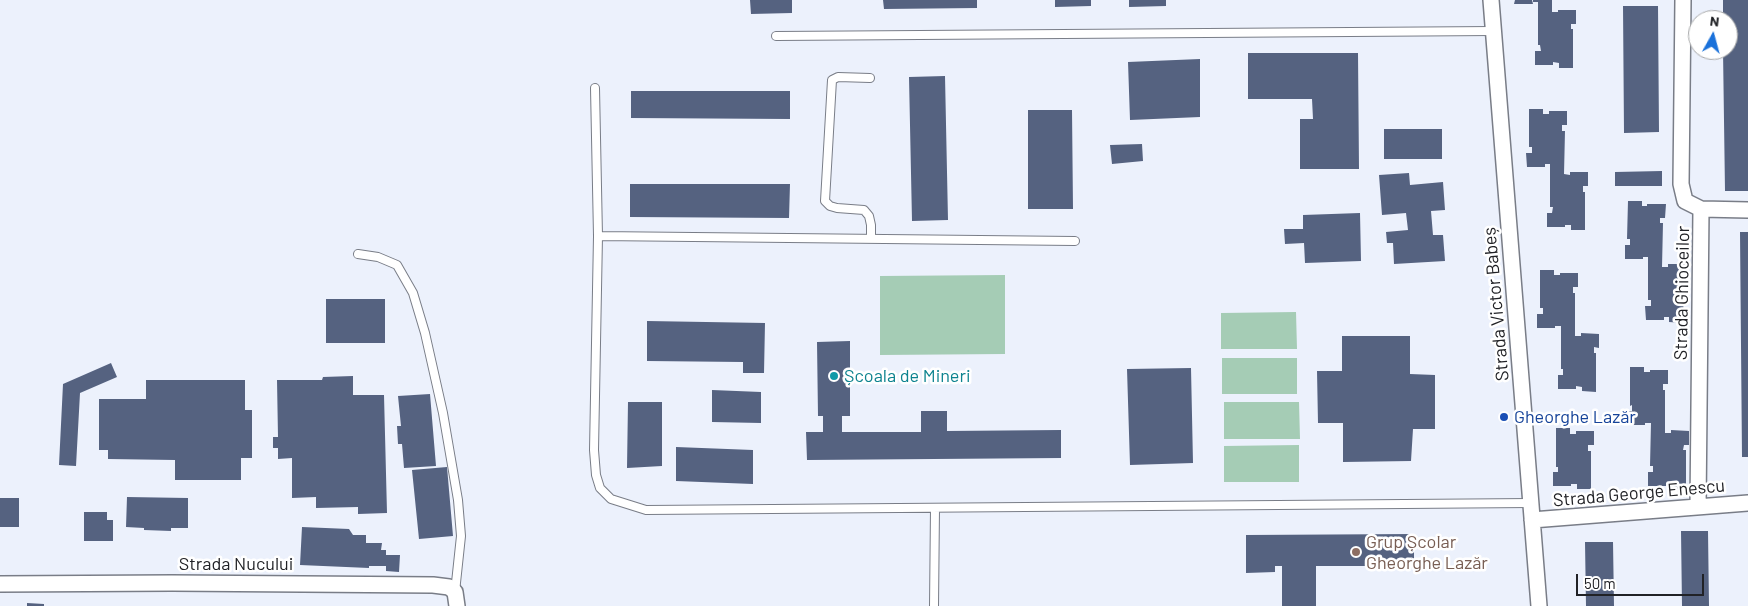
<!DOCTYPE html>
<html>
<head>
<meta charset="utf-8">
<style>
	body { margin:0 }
	#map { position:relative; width:1748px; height:606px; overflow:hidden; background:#ecf1fc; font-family:Barlow,sans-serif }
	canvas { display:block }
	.north { position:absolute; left:1688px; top:10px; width:50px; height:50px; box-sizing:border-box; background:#fff; border:1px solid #a6a7a8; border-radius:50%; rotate:7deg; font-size:14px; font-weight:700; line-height:20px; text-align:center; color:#212226 }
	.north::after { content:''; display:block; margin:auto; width:18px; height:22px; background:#1a71da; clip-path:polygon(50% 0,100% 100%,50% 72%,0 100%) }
	.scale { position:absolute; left:1576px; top:574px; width:128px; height:22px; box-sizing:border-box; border:2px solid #212226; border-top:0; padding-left:6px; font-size:15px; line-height:18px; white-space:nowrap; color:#212226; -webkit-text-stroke:4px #fff; paint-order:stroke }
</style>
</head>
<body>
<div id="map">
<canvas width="1748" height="606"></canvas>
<div class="north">N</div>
<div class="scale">50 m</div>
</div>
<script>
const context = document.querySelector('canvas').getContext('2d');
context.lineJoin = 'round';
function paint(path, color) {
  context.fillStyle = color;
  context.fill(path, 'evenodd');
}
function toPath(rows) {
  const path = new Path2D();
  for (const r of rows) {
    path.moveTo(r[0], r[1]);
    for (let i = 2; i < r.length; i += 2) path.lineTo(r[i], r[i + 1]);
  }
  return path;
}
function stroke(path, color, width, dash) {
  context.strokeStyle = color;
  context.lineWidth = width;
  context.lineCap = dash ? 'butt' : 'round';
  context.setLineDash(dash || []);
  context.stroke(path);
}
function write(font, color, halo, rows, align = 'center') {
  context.font = font + ' Barlow,sans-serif';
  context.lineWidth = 5;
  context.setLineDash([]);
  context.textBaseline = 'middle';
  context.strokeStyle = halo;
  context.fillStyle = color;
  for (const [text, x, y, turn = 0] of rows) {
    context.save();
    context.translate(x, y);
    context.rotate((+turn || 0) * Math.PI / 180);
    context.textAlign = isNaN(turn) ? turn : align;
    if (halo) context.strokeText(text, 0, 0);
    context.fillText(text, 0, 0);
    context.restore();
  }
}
paint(toPath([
	[1005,275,1005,354,880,355,880,276],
	[1296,312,1297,349,1221,349,1221,313],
	[1222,358,1297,358,1297,394,1222,394],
	[1224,402,1299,402,1300,439,1224,439],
	[1299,445,1299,482,1224,482,1224,446]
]), '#a5ccb5');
paint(toPath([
	[750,0,792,0,792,13,751,14],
	[883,0,977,0,977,8,884,9],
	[1055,0,1091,0,1091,6,1055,7],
	[1129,0,1166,0,1166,6,1129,7],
	[1515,0,1532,0,1533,4,1514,4],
	[1533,0,1552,0,1552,12,1558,12,1558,10,1576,10,1576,24,1571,24,1571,29,1573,29,1573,68,1559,68,1559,63,1553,62,1553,65,1535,65,1535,51,1541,51,1540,45,1538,45,1538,2,1533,2],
	[1723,0,1748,0,1748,191,1725,191,1723,50,1728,50,1728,20,1723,20],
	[1623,6,1658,6,1659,132,1624,133],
	[1248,53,1358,53,1359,169,1300,169,1300,119,1313,119,1312,99,1248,99],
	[1200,59,1200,117,1130,120,1128,62],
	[945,76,948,220,912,221,909,77],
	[631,91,790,91,790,119,631,118],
	[1529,109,1543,109,1543,114,1549,114,1549,111,1567,111,1567,125,1562,125,1562,131,1565,131,1564,174,1570,175,1570,172,1588,172,1588,186,1583,186,1583,192,1585,192,1585,230,1571,230,1571,225,1565,225,1565,227,1547,227,1547,213,1552,213,1553,207,1550,207,1550,164,1545,164,1545,167,1527,167,1526,153,1532,153,1532,147,1529,147],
	[1028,110,1072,110,1073,209,1028,209],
	[1384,129,1442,129,1442,159,1384,159],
	[1142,144,1143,161,1112,164,1110,145],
	[1662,171,1662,186,1615,186,1615,172],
	[1409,173,1410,185,1443,182,1445,210,1431,211,1433,235,1443,235,1445,261,1394,264,1393,243,1387,243,1386,232,1408,230,1406,213,1382,215,1379,175],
	[630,184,790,184,789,218,630,217],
	[1628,201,1642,201,1642,206,1647,206,1647,204,1666,204,1665,218,1660,218,1660,223,1663,223,1662,267,1668,267,1668,264,1686,264,1686,278,1681,278,1681,284,1684,284,1683,323,1669,322,1669,317,1664,317,1664,320,1646,320,1645,306,1651,306,1651,300,1648,300,1648,257,1643,257,1643,259,1625,259,1625,245,1630,245,1630,239,1627,239],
	[1360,213,1361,261,1305,263,1304,243,1285,244,1284,229,1303,229,1303,215],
	[1740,232,1748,232,1748,457,1742,457],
	[1540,270,1554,270,1554,275,1560,275,1560,273,1578,273,1578,287,1573,287,1573,293,1575,293,1575,336,1581,336,1581,333,1599,334,1599,348,1594,347,1594,353,1596,353,1596,392,1582,391,1582,387,1576,386,1576,389,1558,389,1558,375,1563,375,1563,369,1561,369,1561,326,1555,326,1555,328,1537,328,1537,314,1543,314,1543,308,1540,308],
	[326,299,385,299,385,343,326,343],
	[647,321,765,323,764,373,743,373,743,362,647,361],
	[1342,336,1410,336,1410,374,1435,375,1435,429,1413,429,1411,461,1343,462,1343,423,1318,423,1317,371,1342,371],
	[850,341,850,416,842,416,842,432,921,432,921,411,947,411,947,431,1061,430,1061,458,807,460,806,432,823,432,823,416,818,416,817,342],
	[111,363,117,377,80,393,76,466,59,465,63,384],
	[1630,367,1644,367,1644,372,1650,372,1650,370,1668,370,1668,384,1663,384,1663,390,1665,390,1665,433,1671,433,1671,430,1689,431,1689,445,1684,445,1683,450,1686,450,1686,489,1672,489,1672,483,1666,483,1666,486,1648,486,1648,472,1653,472,1653,466,1650,466,1651,423,1645,423,1645,425,1627,425,1627,411,1632,411,1632,405,1630,406],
	[1191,368,1193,463,1130,465,1127,369],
	[353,376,353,395,384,395,387,513,358,514,358,507,316,508,316,497,292,498,292,458,278,459,278,448,273,448,273,437,278,437,277,380,322,380,323,377],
	[146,380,245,380,245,410,252,410,252,458,241,458,241,480,175,480,175,460,108,459,108,450,99,450,99,399,146,399],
	[712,390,761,392,761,423,712,422],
	[430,394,436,466,404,468,402,444,398,444,397,426,401,426,398,396],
	[628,402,662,402,662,466,627,468],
	[1556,428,1570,428,1570,434,1576,434,1576,431,1594,431,1594,445,1588,445,1588,451,1591,451,1591,489,1577,489,1577,484,1571,484,1571,486,1553,486,1553,472,1558,472,1558,467,1556,467],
	[676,447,753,450,753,484,676,481],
	[447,467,453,536,419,539,412,470],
	[127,497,188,498,188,528,171,528,171,531,144,530,144,528,126,527],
	[0,498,19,498,19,527,0,527],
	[84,512,107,512,107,520,113,520,113,541,84,541],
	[302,527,349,529,353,535,366,535,366,543,382,543,381,550,386,550,386,555,400,555,399,572,386,571,386,566,369,566,369,568,300,565],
	[1681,531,1708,531,1709,606,1682,606],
	[1414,534,1414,566,1316,566,1316,606,1282,606,1282,566,1275,566,1275,572,1246,573,1246,535],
	[1585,542,1613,542,1614,606,1586,606],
	[27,603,44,604,44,606,27,606]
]), '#556280');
const lane = toPath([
	[776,36,1494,31],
	[870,78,838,77,832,80,825,201,830,206,837,208,864,210,869,216,871,225,871,239],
	[595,88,598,236,594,450,596,475,600,488,611,499,646,510,1531,503],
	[598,236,1075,241],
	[358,254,378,257,397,265,413,293,425,333,443,413,458,500,461,536,455,592],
	[934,606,935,508]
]);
const street = toPath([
	[1491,0,1539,606],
	[1683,0,1681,184,1685,201,1701,209,1698,507],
	[1701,209,1748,210],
	[1532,520,1748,503],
	[0,584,172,583,433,585,449,587,455,592,457,606]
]);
stroke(lane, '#797d87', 10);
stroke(street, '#797d87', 18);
stroke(lane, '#fff', 8);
stroke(street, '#fff', 15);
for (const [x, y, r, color] of [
	[834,376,5,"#0f9aa8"],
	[1504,417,5,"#1a4fb4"],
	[1356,552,5,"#8d6e63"]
]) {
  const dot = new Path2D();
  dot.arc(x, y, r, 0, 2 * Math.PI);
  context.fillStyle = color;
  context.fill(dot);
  stroke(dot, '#fff', 2);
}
write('18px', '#212226', '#fff', [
	["Strada Ghioceilor",1682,293,-89],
	["Strada Victor Babeș",1496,304,-95],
	["Strada George Enescu",1639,493,-5],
	["Strada Nucului",236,564]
]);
write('18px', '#0d838f', '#fff', [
	["Școala de Mineri",844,376]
], 'left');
write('18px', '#164399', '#fff', [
	["Gheorghe Lazăr",1514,417]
], 'left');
write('18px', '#785e54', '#fff', [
	["Grup Școlar",1366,542],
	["Gheorghe Lazăr",1366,563]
], 'left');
</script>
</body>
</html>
